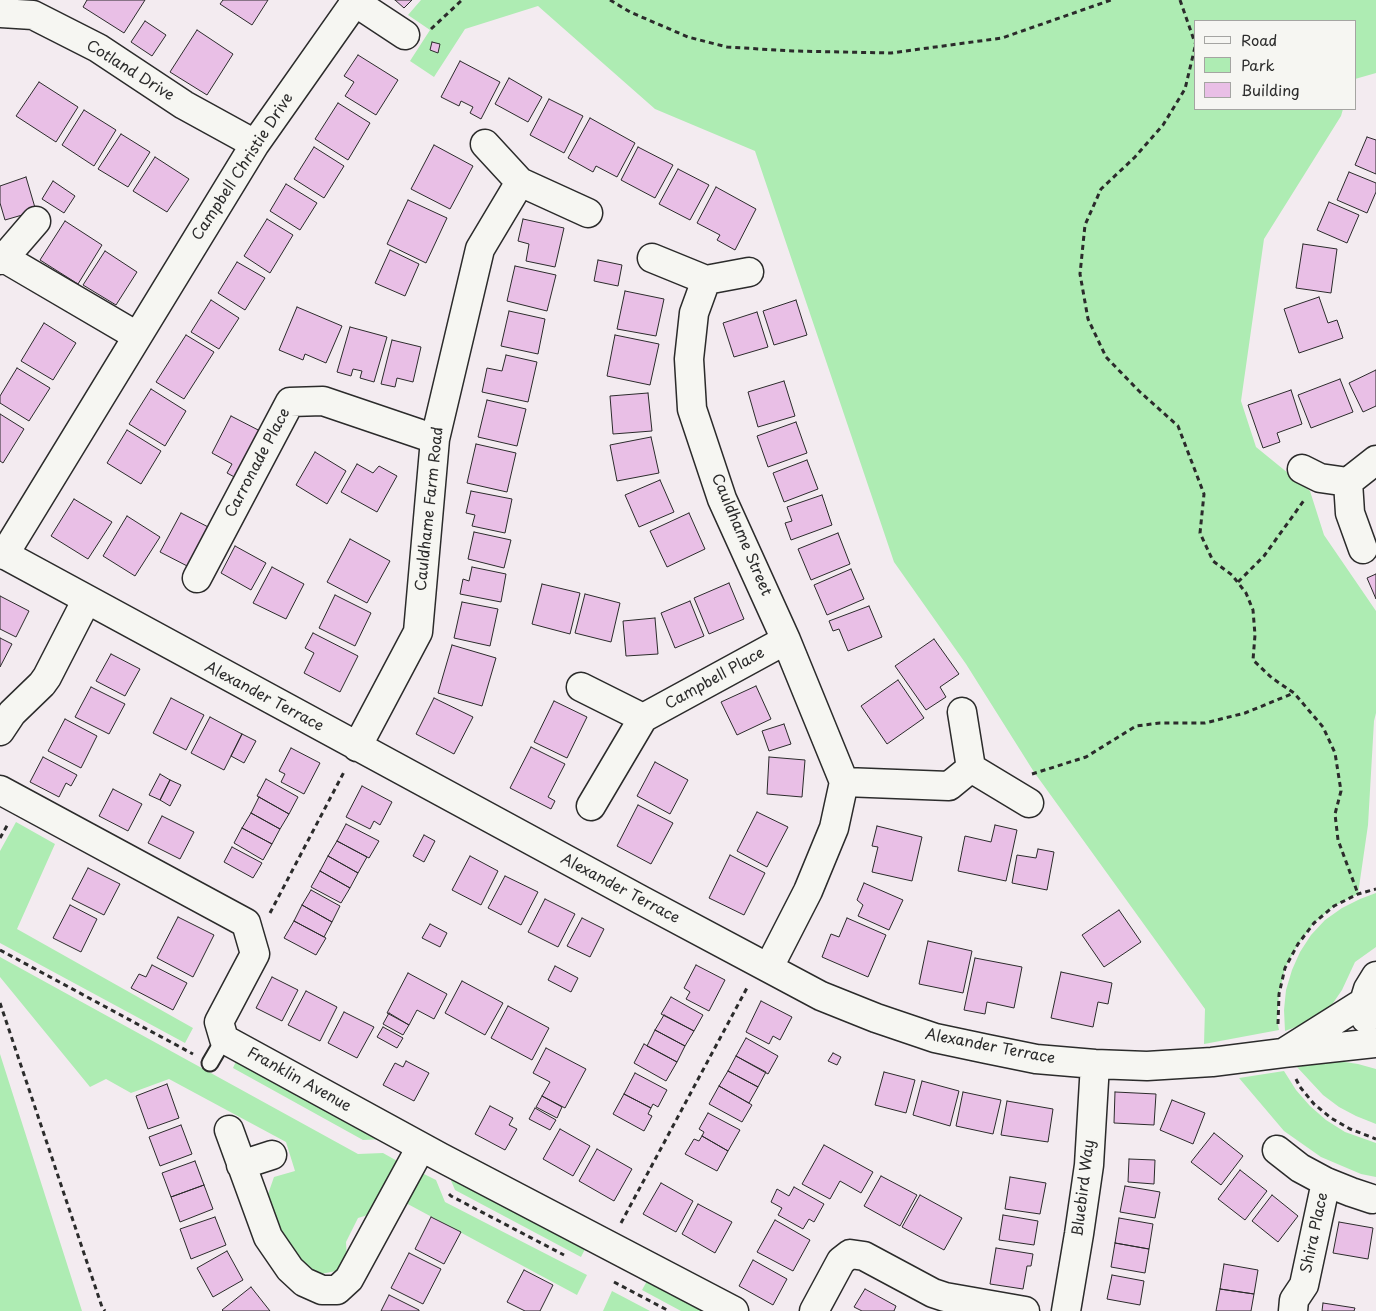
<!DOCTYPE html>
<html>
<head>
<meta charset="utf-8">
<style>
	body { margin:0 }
	#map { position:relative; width:1376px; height:1311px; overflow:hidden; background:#f3ebf0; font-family:"Playpen Sans",sans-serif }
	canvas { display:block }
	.legend { position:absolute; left:1194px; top:20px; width:162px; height:90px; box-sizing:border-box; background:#f6f6f2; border:1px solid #a5a5a2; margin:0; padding:6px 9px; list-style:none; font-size:15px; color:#2b2b2b }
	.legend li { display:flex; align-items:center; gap:10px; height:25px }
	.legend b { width:25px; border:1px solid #a5a5a2 }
</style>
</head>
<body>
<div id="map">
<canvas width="1376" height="1311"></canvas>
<ul class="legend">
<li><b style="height:6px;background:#f6f6f2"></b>Road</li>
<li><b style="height:14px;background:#aeecb3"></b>Park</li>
<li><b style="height:14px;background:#e9bfe6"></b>Building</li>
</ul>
</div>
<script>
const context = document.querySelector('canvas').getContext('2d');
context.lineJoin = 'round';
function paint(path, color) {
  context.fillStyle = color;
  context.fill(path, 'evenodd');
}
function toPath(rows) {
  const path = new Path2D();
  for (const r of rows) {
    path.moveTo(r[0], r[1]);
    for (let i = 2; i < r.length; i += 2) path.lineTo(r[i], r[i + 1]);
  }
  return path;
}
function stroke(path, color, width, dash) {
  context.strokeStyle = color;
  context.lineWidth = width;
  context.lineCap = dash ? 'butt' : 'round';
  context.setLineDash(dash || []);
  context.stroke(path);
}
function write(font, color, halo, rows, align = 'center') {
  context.font = font + ' "Playpen Sans",sans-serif';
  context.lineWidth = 4;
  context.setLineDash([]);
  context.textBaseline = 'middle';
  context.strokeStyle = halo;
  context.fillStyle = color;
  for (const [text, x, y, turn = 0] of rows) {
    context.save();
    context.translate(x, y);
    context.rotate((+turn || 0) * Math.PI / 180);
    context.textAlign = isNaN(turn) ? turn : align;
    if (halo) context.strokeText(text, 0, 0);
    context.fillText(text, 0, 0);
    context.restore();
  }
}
paint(toPath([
	[421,0,1376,0,1376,73,1355,79,1355,21,1195,21,1195,109,1343,109,1341,116,1264,239,1241,401,1256,447,1310,491,1324,535,1376,611,1376,713,1374,721,1368,825,1358,894,1334,906,1314,923,1298,944,1285,968,1279,994,1277,1020,1279,1030,1204,1044,1205,1009,1034,772,966,664,894,562,755,151,655,109,538,6,465,29,434,77,410,61,430,30,408,15],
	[16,822,55,844,17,929,193,1028,185,1043,0,943,0,851],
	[1376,893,1376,947,1355,962,1342,990,1329,1009,1309,1022,1285,1031,1284,1010,1286,990,1292,970,1300,952,1311,935,1325,920,1342,908,1360,899],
	[0,957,358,1154,383,1153,399,1162,371,1214,358,1218,346,1242,347,1261,336,1271,321,1274,307,1266,283,1238,267,1197,274,1177,295,1171,286,1142,169,1079,131,1093,106,1079,90,1087,0,977],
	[0,1054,82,1311,0,1311],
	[237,1059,384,1139,363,1140,233,1068],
	[1338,1061,1358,1064,1376,1069,1376,1124,1356,1116,1339,1107,1323,1095,1297,1067,1317,1062],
	[1284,1071,1296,1090,1310,1106,1326,1120,1345,1132,1376,1143,1376,1177,1361,1174,1321,1157,1284,1131,1239,1078],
	[447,1171,586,1247,581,1257,455,1190],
	[420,1172,436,1180,445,1202,587,1275,577,1295,404,1202],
	[647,1281,703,1311,681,1311,642,1290],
	[612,1291,650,1311,603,1311]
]), '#aeecb3');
const building = toPath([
	[87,0,145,0,124,33,83,7,87,0],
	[223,0,268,0,252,25,220,4,223,0],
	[395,0,412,0,404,8,395,0],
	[145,21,166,35,152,56,131,42,145,21],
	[197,30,233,54,207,95,170,72,197,30],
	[432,42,440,44,438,53,430,50,432,42],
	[358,55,398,80,376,115,345,96,354,82,344,76,358,55],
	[460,61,500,82,481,119,470,113,473,107,461,101,459,106,441,97,460,61],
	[509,78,542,97,528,122,495,104,509,78],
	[39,82,78,107,56,142,16,116,39,82],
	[549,99,583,116,564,153,530,135,549,99],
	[338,103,370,123,348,160,315,139,338,103],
	[84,110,116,130,94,166,62,145,84,110],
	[590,118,635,143,617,177,596,166,593,172,568,158,590,118],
	[121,134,150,152,128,187,98,169,121,134],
	[1367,137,1376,140,1376,174,1355,165,1367,137],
	[434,145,473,166,450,209,411,189,434,145],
	[314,147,344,166,324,198,294,179,314,147],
	[638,147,673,165,655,198,621,180,638,147],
	[155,157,189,179,167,212,133,191,155,157],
	[678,169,709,185,690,220,659,204,678,169],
	[1349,172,1376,183,1376,192,1367,213,1337,200,1349,172],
	[26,177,36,211,5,220,0,203,0,186,26,177],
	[53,181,75,196,64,213,42,199,53,181],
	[286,184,317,203,300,230,270,211,286,184],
	[716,187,756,209,735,250,717,240,720,235,697,223,716,187],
	[408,200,447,218,426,263,387,244,408,200],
	[1329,202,1359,215,1347,243,1317,230,1329,202],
	[267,219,293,235,270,273,244,256,267,219],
	[523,219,564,228,555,267,526,261,529,244,518,241,523,219],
	[65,221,102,245,78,284,40,260,65,221],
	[1303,244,1337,249,1331,293,1296,288,1303,244],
	[390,250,419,264,405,296,375,283,390,250],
	[105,251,137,272,116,305,83,285,105,251],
	[598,260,622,265,618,286,594,281,598,260],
	[237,262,265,278,245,310,218,293,237,262],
	[515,266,556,275,547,311,507,301,515,266],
	[625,291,664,299,656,336,617,329,625,291],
	[1319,297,1328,323,1337,320,1343,338,1299,353,1284,309,1319,297],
	[211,300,239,318,219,349,191,332,211,300],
	[796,300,807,335,774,345,763,311,796,300],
	[297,307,342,326,326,363,305,354,303,360,279,350,297,307],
	[509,311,545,319,538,354,501,346,509,311],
	[757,312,768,347,734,357,723,323,757,312],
	[44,323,76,343,53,380,21,361,44,323],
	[350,327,387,337,374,382,360,378,362,371,353,369,351,376,337,372,350,327],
	[186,335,214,352,184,399,156,382,186,335],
	[615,335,659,344,650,385,607,376,615,335],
	[392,340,421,347,413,382,397,378,395,387,381,384,392,340],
	[506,355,537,362,528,402,482,392,487,368,502,371,506,355],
	[17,368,50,388,29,421,0,403,0,396,17,368],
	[1376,370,1376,406,1363,412,1349,383,1376,370],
	[1340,379,1353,412,1311,428,1298,395,1340,379],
	[784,381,795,416,758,427,748,392,784,381],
	[151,389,186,411,165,446,129,424,151,389],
	[1291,390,1302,424,1277,433,1280,442,1263,448,1248,405,1291,390],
	[648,393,652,431,613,434,610,396,648,393],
	[487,400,526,409,517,446,478,437,487,400],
	[0,414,24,429,3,463,0,461,0,414],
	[231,416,264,433,240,480,227,473,232,464,212,453,231,416],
	[796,422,807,453,768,467,757,436,796,422],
	[127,430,161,451,141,484,107,463,127,430],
	[651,437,659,473,617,481,610,445,651,437],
	[476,444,516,453,507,492,467,483,476,444],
	[315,452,346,471,327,504,296,485,315,452],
	[807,460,818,489,784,502,773,473,807,460],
	[357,464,373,473,379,466,397,476,377,512,341,492,357,464],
	[660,480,674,512,639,527,625,495,660,480],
	[471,491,512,499,505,533,472,526,475,515,466,513,471,491],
	[822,495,832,525,791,540,785,523,792,521,787,507,822,495],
	[74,499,112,522,88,559,51,536,74,499],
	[181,513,214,530,193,569,160,552,181,513],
	[689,513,705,549,667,567,650,531,689,513],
	[127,516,160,537,135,576,103,556,127,516],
	[474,532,511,540,504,568,468,559,474,532],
	[838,533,850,564,811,580,798,549,838,533],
	[350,539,390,561,367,603,327,582,350,539],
	[235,546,266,563,251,590,221,573,235,546],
	[272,567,304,584,286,619,253,603,272,567],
	[472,567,506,574,501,602,460,594,463,579,469,581,472,567],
	[851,569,864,599,827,615,814,585,851,569],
	[1376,574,1376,599,1367,578,1376,574],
	[729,583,744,619,709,634,694,598,729,583],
	[542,584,580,593,570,634,532,624,542,584],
	[585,594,620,603,611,642,575,633,585,594],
	[335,595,371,613,355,646,319,628,335,595],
	[0,596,29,611,16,637,0,629,0,596],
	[690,601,704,636,675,648,661,613,690,601],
	[462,602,498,609,490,646,454,638,462,602],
	[869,606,882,637,848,651,839,629,833,631,829,621,869,606],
	[655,618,658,654,626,656,623,621,655,618],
	[313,633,358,656,340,692,304,673,314,653,305,648,313,633],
	[0,638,12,644,0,667,0,638],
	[934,639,959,674,940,687,946,697,926,710,895,666,934,639],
	[452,645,496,658,482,706,438,693,452,645],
	[111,654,140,669,125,696,96,681,111,654],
	[898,680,924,718,887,744,861,706,898,680],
	[756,686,771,719,737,735,721,702,756,686],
	[91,687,125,704,109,734,75,717,91,687],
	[171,698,204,715,186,750,153,733,171,698],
	[434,698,473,717,454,754,416,734,434,698],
	[554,701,587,717,567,758,534,742,554,701],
	[210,717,242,734,224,770,191,753,210,717],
	[65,719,97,736,81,768,48,751,65,719],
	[784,724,791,744,769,751,762,731,784,724],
	[242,734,256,741,244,763,231,756,242,734],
	[531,747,565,764,548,797,555,801,551,809,510,788,531,747],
	[291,748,320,763,304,794,281,782,285,774,279,771,291,748],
	[43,757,77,775,71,786,66,783,59,797,30,782,43,757],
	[769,757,805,760,802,797,767,794,769,757],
	[655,762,688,780,670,814,637,796,655,762],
	[160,774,170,780,160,800,149,795,160,774],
	[266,779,298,797,289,814,257,796,266,779],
	[170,780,181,785,170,806,160,800,170,780],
	[362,786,392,802,380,825,374,821,370,829,346,817,362,786],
	[113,789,142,804,128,831,99,816,113,789],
	[259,797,289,814,280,829,251,813,259,797],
	[638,805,673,823,651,864,617,846,638,805],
	[757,812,788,827,767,867,737,851,757,812],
	[251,813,280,829,272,844,242,828,251,813],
	[162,816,194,832,180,859,148,843,162,816],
	[346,824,379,841,369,858,337,841,346,824],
	[995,825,1017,830,1006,881,958,871,965,836,991,842,995,825],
	[877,826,922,837,912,881,872,872,878,847,872,846,877,826],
	[242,828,272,844,263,860,234,843,242,828],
	[424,835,435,841,424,862,413,856,424,835],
	[337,841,367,857,358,873,328,856,337,841],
	[232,847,262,863,253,878,224,862,232,847],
	[1038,849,1054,852,1047,890,1012,883,1017,855,1036,858,1038,849],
	[730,855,765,873,744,915,709,898,730,855],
	[328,856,358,873,350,888,320,871,328,856],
	[470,856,498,871,481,905,452,890,470,856],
	[88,868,120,884,104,915,72,899,88,868],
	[320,871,350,888,341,903,311,887,320,871],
	[505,876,538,892,521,925,488,908,505,876],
	[864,883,903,900,889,930,858,916,863,905,857,900,864,883],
	[311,890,340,906,332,922,302,905,311,890],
	[545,899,575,914,558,947,528,932,545,899],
	[70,905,97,919,81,952,53,938,70,905],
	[302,905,332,922,324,937,294,921,302,905],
	[1119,910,1141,942,1104,967,1082,935,1119,910],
	[178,917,214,935,193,977,157,958,178,917],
	[582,918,604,929,590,957,567,946,582,918],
	[847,918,886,935,868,977,822,957,831,934,839,937,847,918],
	[294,921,326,938,316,955,284,938,294,921],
	[430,924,447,933,440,947,422,938,430,924],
	[928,941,972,951,963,993,919,984,928,941],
	[975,958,1022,967,1014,1008,987,1002,985,1014,964,1010,975,958],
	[152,965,187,983,173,1010,131,988,139,974,146,977,152,965],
	[696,965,725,980,709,1011,686,999,690,992,684,988,696,965],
	[555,966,578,978,571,992,548,980,555,966],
	[1061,972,1112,983,1108,1004,1098,1002,1093,1027,1051,1018,1061,972],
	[408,973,447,994,434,1019,417,1010,409,1025,387,1013,408,973],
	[272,977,298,990,282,1021,256,1008,272,977],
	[462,981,503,1003,485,1035,445,1013,462,981],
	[306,991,337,1007,320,1041,288,1025,306,991],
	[671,997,703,1015,694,1031,661,1014,671,997],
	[761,1001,792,1017,780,1040,773,1036,769,1044,746,1032,761,1001],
	[508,1006,549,1028,532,1060,491,1038,508,1006],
	[344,1012,374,1027,357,1058,328,1043,344,1012],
	[389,1013,409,1025,403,1035,383,1024,389,1013],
	[664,1015,694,1031,685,1046,655,1030,664,1015],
	[383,1027,403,1038,397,1048,377,1037,383,1027],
	[655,1030,685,1046,677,1062,647,1046,655,1030],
	[746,1038,778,1056,768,1074,736,1056,746,1038],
	[644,1044,677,1062,666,1081,634,1063,644,1044],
	[546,1048,586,1069,565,1108,542,1096,550,1082,533,1073,546,1048],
	[833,1053,841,1057,837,1065,828,1061,833,1053],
	[736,1056,766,1072,758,1087,728,1071,736,1056],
	[406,1061,429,1073,414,1101,383,1085,395,1063,403,1067,406,1061],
	[728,1071,758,1087,749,1103,719,1086,728,1071],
	[884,1072,915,1080,906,1113,875,1105,884,1072],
	[635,1073,667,1090,658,1107,653,1104,651,1108,624,1094,635,1073],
	[922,1081,959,1091,950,1126,913,1115,922,1081],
	[167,1084,179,1118,148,1129,136,1096,167,1084],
	[719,1086,752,1105,742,1122,709,1104,719,1086],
	[963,1092,1001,1100,993,1134,956,1126,963,1092],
	[1115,1092,1156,1094,1154,1125,1114,1123,1115,1092],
	[624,1094,651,1108,648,1114,652,1116,644,1131,613,1114,624,1094],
	[542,1096,562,1107,557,1118,536,1107,542,1096],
	[1172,1100,1205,1113,1193,1144,1160,1130,1172,1100],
	[1007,1101,1053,1109,1048,1142,1001,1135,1007,1101],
	[490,1106,513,1118,509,1125,517,1129,505,1150,475,1134,490,1106],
	[535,1108,556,1120,550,1130,529,1119,535,1108],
	[708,1113,740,1130,728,1151,702,1136,704,1132,699,1129,708,1113],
	[181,1125,192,1154,160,1166,149,1137,181,1125],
	[560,1129,590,1146,573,1176,543,1159,560,1129],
	[1214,1133,1243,1156,1221,1185,1191,1162,1214,1133],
	[702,1136,728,1151,717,1171,685,1154,694,1139,699,1141,702,1136],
	[824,1145,873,1172,861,1193,840,1181,830,1199,802,1184,824,1145],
	[597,1149,632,1169,614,1201,579,1181,597,1149],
	[1129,1159,1155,1160,1154,1184,1128,1182,1129,1159],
	[195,1161,204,1185,171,1197,162,1173,195,1161],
	[1240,1170,1267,1191,1245,1220,1218,1199,1240,1170],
	[881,1176,917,1195,900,1226,864,1206,881,1176],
	[1010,1177,1046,1183,1040,1214,1005,1209,1010,1177],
	[661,1183,693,1201,676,1232,643,1214,661,1183],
	[204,1185,213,1209,180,1222,171,1197,204,1185],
	[1125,1186,1160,1192,1155,1218,1120,1212,1125,1186],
	[794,1187,824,1204,814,1222,809,1219,803,1229,778,1215,782,1208,771,1202,777,1189,789,1196,794,1187],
	[920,1195,962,1218,944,1250,902,1227,920,1195],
	[1272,1195,1298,1216,1278,1242,1252,1221,1272,1195],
	[698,1204,732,1222,715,1253,682,1234,698,1204],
	[1003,1215,1038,1221,1034,1245,999,1240,1003,1215],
	[215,1217,226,1245,191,1259,180,1229,215,1217],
	[431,1217,461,1232,444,1264,415,1249,431,1217],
	[1119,1218,1153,1224,1149,1249,1115,1243,1119,1218],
	[775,1220,810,1240,793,1271,757,1252,775,1220],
	[1339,1222,1373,1228,1368,1259,1333,1253,1339,1222],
	[1115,1243,1149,1249,1145,1273,1111,1267,1115,1243],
	[996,1248,1033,1254,1031,1266,1027,1266,1023,1289,990,1284,996,1248],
	[227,1251,243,1280,213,1297,197,1268,227,1251],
	[409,1253,441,1269,423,1304,391,1288,409,1253],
	[753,1260,787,1279,773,1305,739,1286,753,1260],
	[1224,1264,1258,1270,1254,1294,1220,1289,1224,1264],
	[524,1270,553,1285,540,1311,525,1311,507,1302,524,1270],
	[1112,1275,1144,1281,1140,1305,1107,1299,1112,1275],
	[251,1287,270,1311,223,1311,222,1310,251,1287],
	[865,1289,896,1306,894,1311,862,1311,854,1307,865,1289],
	[1220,1289,1254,1294,1251,1311,1216,1311,1220,1289],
	[389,1295,419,1310,419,1311,381,1311,389,1295],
	[1323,1303,1355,1308,1354,1311,1322,1311,1323,1303]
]);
paint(building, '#e9bfe6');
stroke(building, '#2b2b2b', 1);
const lane = toPath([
	[210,1063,224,1039]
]);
const street = toPath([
	[355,2,405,35],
	[0,13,33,15,98,48,184,105,255,144],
	[520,182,588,213],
	[4,258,137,336],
	[652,258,706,280,694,313,689,359,692,409,722,499,786,640,844,782,834,828,808,891,769,967],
	[0,260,4,258,36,221],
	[706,280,749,272],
	[1302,469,1320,478,1348,482],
	[1363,549,1350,513,1348,482,1376,460],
	[0,552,641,900,821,996,876,1018,935,1038,987,1049,1036,1059,1095,1064,1147,1066,1212,1062,1283,1053],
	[4,555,255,144,355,2,353,0],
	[197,578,290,402,323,401,435,439],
	[581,687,643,718],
	[0,731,12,713,42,684,47,677,86,601],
	[357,747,418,632,435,439,480,249,520,182,485,144],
	[971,768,1029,803],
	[844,782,949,786,971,768,962,712],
	[0,790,246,923,255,954,219,1022,224,1039,440,1157,734,1311],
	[591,806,643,718,786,640],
	[1364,1002,1283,1053,1376,1043],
	[1366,1019,1364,1002,1368,989,1376,976],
	[229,1130,268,1237,290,1269,304,1282,322,1290,337,1290,349,1279,421,1147],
	[1277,1150,1300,1168,1326,1182,1351,1192,1372,1199],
	[241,1165,272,1155],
	[814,1311,841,1261,850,1254,864,1256,933,1293,945,1297,1025,1311],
	[1066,1311,1079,1234,1089,1165,1095,1064],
	[1293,1311,1294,1300,1304,1285,1326,1182]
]);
stroke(lane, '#2b2b2b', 19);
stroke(street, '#2b2b2b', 31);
stroke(toPath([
	[610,0,630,12,688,37,727,47,793,51,891,53,1002,38,1111,0],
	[1180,0,1195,43],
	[431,29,462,0],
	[1195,47,1185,89,1163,125,1135,157,1101,189,1085,225,1080,274,1088,319,1106,357,1139,391,1178,426,1204,494,1200,533,1213,561,1232,575,1246,593,1253,610,1255,635,1253,660,1272,678,1294,693,1323,727,1335,753,1341,791,1335,814,1338,840,1358,894],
	[1238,582,1264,556,1305,499],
	[1032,774,1086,757,1136,726,1160,723,1205,723,1245,713,1294,693],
	[0,838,8,824],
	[270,913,345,770],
	[0,950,193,1054],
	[0,1003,102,1307,105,1311],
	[1278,1024,1279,994,1285,968,1298,944,1314,923,1334,906,1358,894,1376,889],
	[1296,1079,1300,1087,1314,1104,1331,1118,1350,1129,1376,1139],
	[449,1194,451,1196,564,1255],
	[621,1223,748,986],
	[614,1282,669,1311]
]), '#2b2b2b', 3, [5, 4]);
stroke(lane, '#f6f6f2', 15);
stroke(street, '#f6f6f2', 28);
write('15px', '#2b2b2b', '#f6f6f2', [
	["Cotland Drive",130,71,32],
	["Campbell Christie Drive",243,167,-57],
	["Carronade Place",258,463,-62],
	["Cauldhame Farm Road",430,509,-84],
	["Cauldhame Street",741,535,67],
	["Campbell Place",715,679,-29],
	["Alexander Terrace",264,697,28],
	["Alexander Terrace",620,889,28],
	["Alexander Terrace",990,1047,11],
	["Franklin Avenue",299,1080,29],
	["Bluebird Way",1084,1188,-83],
	["Shira Place",1315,1233,-78]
]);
</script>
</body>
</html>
